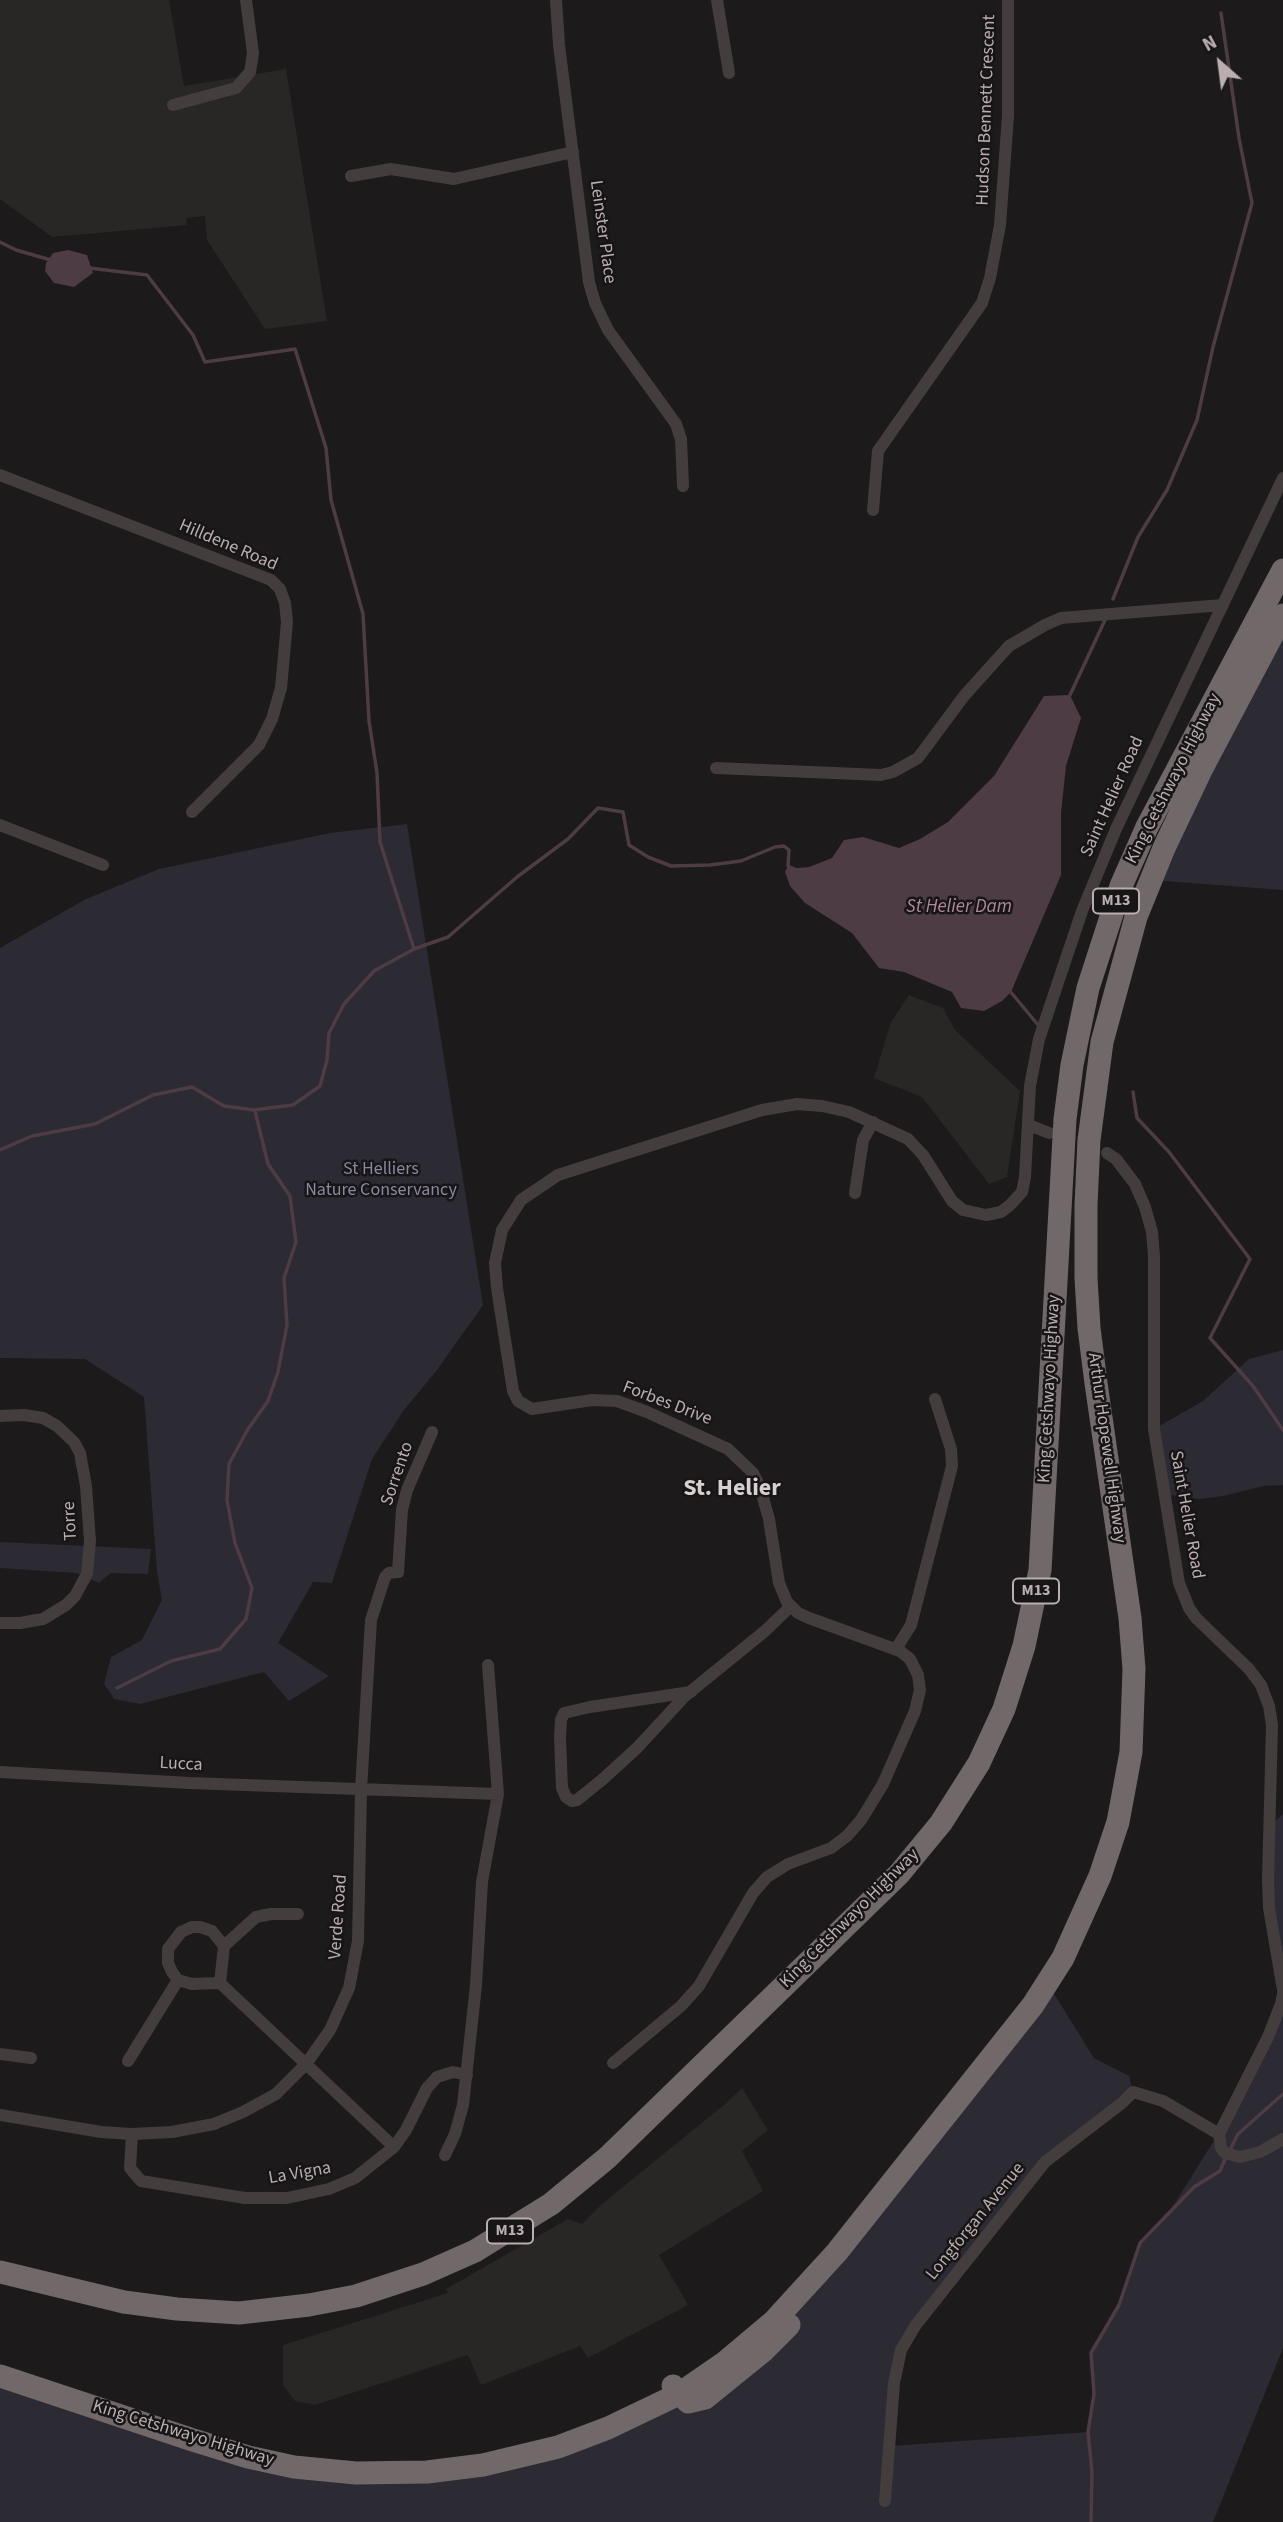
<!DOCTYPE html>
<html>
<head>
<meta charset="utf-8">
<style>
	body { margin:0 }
	#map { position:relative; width:1283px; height:2522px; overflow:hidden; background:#1c1a1a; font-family:"Source Sans 3",sans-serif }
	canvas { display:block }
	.north { position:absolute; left:1185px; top:28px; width:70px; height:70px; -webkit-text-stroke:5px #171515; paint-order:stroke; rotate:332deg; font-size:19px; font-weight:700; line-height:28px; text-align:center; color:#baaeb1 }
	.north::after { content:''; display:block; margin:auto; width:24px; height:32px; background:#baaeb1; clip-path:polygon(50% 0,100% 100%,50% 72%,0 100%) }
</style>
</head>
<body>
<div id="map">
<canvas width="1283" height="2522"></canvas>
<div class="north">N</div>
</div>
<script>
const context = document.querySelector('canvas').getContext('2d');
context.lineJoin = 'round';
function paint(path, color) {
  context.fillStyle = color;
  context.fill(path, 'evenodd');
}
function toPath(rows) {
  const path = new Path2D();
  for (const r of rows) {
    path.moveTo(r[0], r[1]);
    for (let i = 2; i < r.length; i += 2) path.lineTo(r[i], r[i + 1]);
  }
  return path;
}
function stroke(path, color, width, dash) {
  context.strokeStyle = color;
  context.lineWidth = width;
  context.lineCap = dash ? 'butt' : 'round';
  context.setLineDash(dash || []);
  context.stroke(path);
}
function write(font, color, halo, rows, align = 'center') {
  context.font = font + ' "Source Sans 3",sans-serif';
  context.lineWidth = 5;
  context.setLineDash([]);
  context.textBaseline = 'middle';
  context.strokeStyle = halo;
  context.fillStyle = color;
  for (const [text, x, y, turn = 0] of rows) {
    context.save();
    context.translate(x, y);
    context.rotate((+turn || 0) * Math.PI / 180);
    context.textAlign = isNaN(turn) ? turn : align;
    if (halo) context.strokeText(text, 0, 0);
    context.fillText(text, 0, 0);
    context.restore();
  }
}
paint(toPath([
	[0,0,169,0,184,86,286,69,327,321,265,329,207,240,205,216,186,218,187,225,52,237,0,199],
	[909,995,943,1008,955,1030,1020,1091,1007,1177,989,1184,922,1097,874,1078,891,1022],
	[742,2088,768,2130,742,2151,763,2191,659,2255,688,2305,588,2358,580,2346,481,2385,468,2355,315,2405,295,2401,283,2385,283,2345,448,2293,446,2289,568,2219,582,2224,602,2204,725,2104]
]), '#292626');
paint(toPath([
	[1283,615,1283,890,1151,880],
	[407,824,483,1305,437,1370,404,1410,372,1459,332,1583,313,1582,278,1643,329,1676,289,1701,264,1672,140,1704,114,1699,104,1684,111,1657,142,1640,162,1600,157,1572,144,1397,85,1359,0,1358,0,948,86,899,159,869,330,833],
	[1283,1350,1283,1485,1264,1486,1223,1496,1199,1499,1163,1494,1154,1429,1203,1401,1249,1359],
	[0,1542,151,1549,148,1574,111,1573,99,1583,76,1573,0,1568],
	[1283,1814,1283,1990,1274,1933,1268,1827],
	[1048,1984,1094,2058,1129,2076,1133,2092,1061,2148,901,2350,891,2446,1088,2432,1094,2394,1091,2353,1119,2305,1140,2243,1170,2211,1218,2134,1283,1994,1283,2348,1213,2522,0,2522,0,2376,248,2457,427,2472,608,2428,774,2321]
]), '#2c2a33');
paint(toPath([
	[68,250,87,255,93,273,74,287,54,283,45,271,46,263,53,253],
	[1070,695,1081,718,1066,766,1061,813,1061,875,1011,992,1002,1001,984,1011,961,1008,952,992,904,972,879,968,852,933,805,903,790,886,785,872,788,866,797,868,809,867,832,858,844,840,863,837,899,848,920,839,948,822,994,776,1044,696]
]), '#4d3c44');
stroke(toPath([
	[0,242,16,250,51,260],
	[89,268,147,275,193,335,205,362,295,349,326,448,331,500,363,614,369,721,377,773,380,842,414,949],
	[1113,599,1138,537,1167,490,1197,420,1213,347,1252,203,1239,138,1221,13],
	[1070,695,1105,620],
	[1009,990,1039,1026],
	[1133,1092,1137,1118,1169,1152,1250,1259,1210,1338,1253,1386,1283,1430],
	[0,1150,32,1136,95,1124,153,1095,192,1087,224,1106,254,1110,293,1105,320,1086,327,1060,329,1033,344,1004,374,971,414,949,448,937,517,877,568,839,598,808,623,812,629,845,648,857,671,866,710,865,741,861,775,847,784,846,789,850,788,866,792,868],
	[117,1688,171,1661,220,1649,246,1619,252,1588,235,1543,227,1500,229,1464,248,1429,268,1401,278,1372,287,1325,284,1278,296,1242,290,1196,268,1164,255,1111],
	[1230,2150,1238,2134,1283,2094],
	[1091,2522,1092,2472,1088,2432,1094,2394,1091,2353,1119,2305,1140,2243,1194,2187,1220,2171,1226,2157]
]), '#4d3c44', 3.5);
stroke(toPath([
	[556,0,559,45,589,282,595,303,608,330,676,424,681,439,683,486],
	[717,0,729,73],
	[173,105,236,88,250,72,253,53,246,0],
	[351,176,391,169,454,179,573,152],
	[0,475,271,580,280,589,285,603,287,622,281,688,272,719,259,745,192,812],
	[873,510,878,451,982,303,990,278,1000,225,1008,116,1008,0],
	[716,768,881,775,893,772,918,758,964,696,1009,646,1045,625,1061,618,1223,605],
	[0,825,103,865],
	[1029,1125,1049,1133],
	[1107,1153,1116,1159,1135,1184,1145,1207,1152,1232,1154,1256,1154,1429,1179,1583,1189,1608,1196,1618,1249,1669,1261,1685,1269,1706,1272,1725,1268,1880,1269,1908,1283,1990],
	[855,1193,863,1140,873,1122],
	[0,1416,24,1415,43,1418,57,1426,74,1442,80,1453,86,1486,90,1541,87,1574,75,1596,66,1605,43,1619,20,1623,0,1623],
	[896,1649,911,1625,952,1466,951,1449,935,1399],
	[488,1665,498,1794],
	[691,1692,590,1707,564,1713,561,1720,560,1737,562,1788,566,1797,572,1801,577,1800,603,1779,637,1748,685,1696,765,1631,791,1606],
	[0,1772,189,1783,498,1794,482,1882,476,1985,463,2105,455,2134,445,2155],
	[192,1927,200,1927,212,1931,224,1946,220,1983,192,1984,178,1980,172,1972,168,1963,168,1949,181,1932,192,1927],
	[224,1946,256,1917,271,1914,298,1914],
	[220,1983,394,2147],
	[1283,1994,1281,2004,1268,2037,1219,2134,1221,2148,1225,2153,1240,2157,1260,2152,1283,2139],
	[0,2054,31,2058],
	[128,2061,178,1980],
	[613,2063,681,2006,699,1986,753,1893,767,1877,788,1864,831,1848,847,1836,861,1820,883,1784,915,1711,920,1690,918,1675,910,1659,900,1651,809,1618,798,1613,787,1602,779,1583,769,1519,760,1487,753,1473,728,1449,647,1412,617,1401,592,1400,532,1409,518,1401,513,1391,497,1288,495,1263,502,1230,521,1200,558,1175,762,1110,797,1104,822,1106,849,1112,908,1139,923,1155,952,1201,963,1210,986,1215,1001,1212,1010,1205,1022,1192,1025,1177,1030,1086,1039,1039,1082,911,1116,829,1283,478],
	[0,2115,101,2132,132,2134,172,2132,214,2124,243,2112,276,2094,306,2064,330,2030,349,1988,358,1941,361,1790,371,1620,385,1577,389,1573,398,1572,402,1510,407,1490,432,1432],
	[132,2134,130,2168,141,2181,245,2198,287,2198,329,2189,355,2178,394,2147,406,2130,427,2088,437,2077,453,2072,467,2075],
	[885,2501,894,2383,901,2350,915,2326,1045,2162,1122,2103,1133,2092,1163,2101,1219,2134]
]), '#433d3e', 12);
stroke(toPath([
	[0,2272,124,2302,177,2309,239,2313,309,2305,356,2296,423,2274,475,2251,551,2204,607,2158,899,1874,941,1823,979,1763,1004,1709,1024,1646,1040,1570,1065,1119,1072,1065,1088,988,1121,886,1147,827,1283,570],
	[0,2376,193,2440,248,2457,294,2467,356,2473,427,2472,483,2465,558,2447,608,2428,679,2394,724,2363,774,2321,837,2252,1033,2005,1063,1958,1100,1876,1118,1822,1131,1752,1134,1669,1130,1618,1096,1383,1089,1328,1086,1278,1086,1205,1089,1140,1102,1042,1136,917,1164,848,1202,768,1283,615],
	[673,2386,688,2402,705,2398,763,2351,789,2325]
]), '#71686a', 23);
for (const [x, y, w] of [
	[1116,901,46],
	[1036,1591,46],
	[510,2231,46]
]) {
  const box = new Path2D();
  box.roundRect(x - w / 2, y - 12.5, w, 25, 5);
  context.fillStyle = '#171515';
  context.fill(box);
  stroke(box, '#baaeb1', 2);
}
write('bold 16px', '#baaeb1', null, [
	["M13",1116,901],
	["M13",1036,1591],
	["M13",510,2231]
]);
write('18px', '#baaeb1', '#171515', [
	["Hudson Bennett Crescent",987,110,-88],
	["Leinster Place",602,232,82],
	["Hilldene Road",228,546,23],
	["King Cetshwayo Highway",1174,779,-63],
	["Saint Helier Road",1113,797,-66],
	["King Cetshwayo Highway",1050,1389,-87],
	["Forbes Drive",667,1404,21],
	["Arthur Hopewell Highway",1106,1448,82],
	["Sorrento",398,1474,-71],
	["Saint Helier Road",1186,1515,80],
	["Torre",71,1521,-93],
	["Lucca",181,1765,3],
	["Verde Road",339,1917,-86],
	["King Cetshwayo Highway",850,1919,-45],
	["La Vigna",300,2174,-10],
	["Longforgan Avenue",976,2222,-51],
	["King Cetshwayo Highway",183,2434,17]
]);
write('18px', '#8a87a3', '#171515', [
	["St Helliers",381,1170],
	["Nature Conservancy",381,1191]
]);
write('italic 19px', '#b1899d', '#171515', [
	["St Helier Dam",959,908]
]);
write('bold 24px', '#d7cfd0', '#171515', [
	["St. Helier",732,1490]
]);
</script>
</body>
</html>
